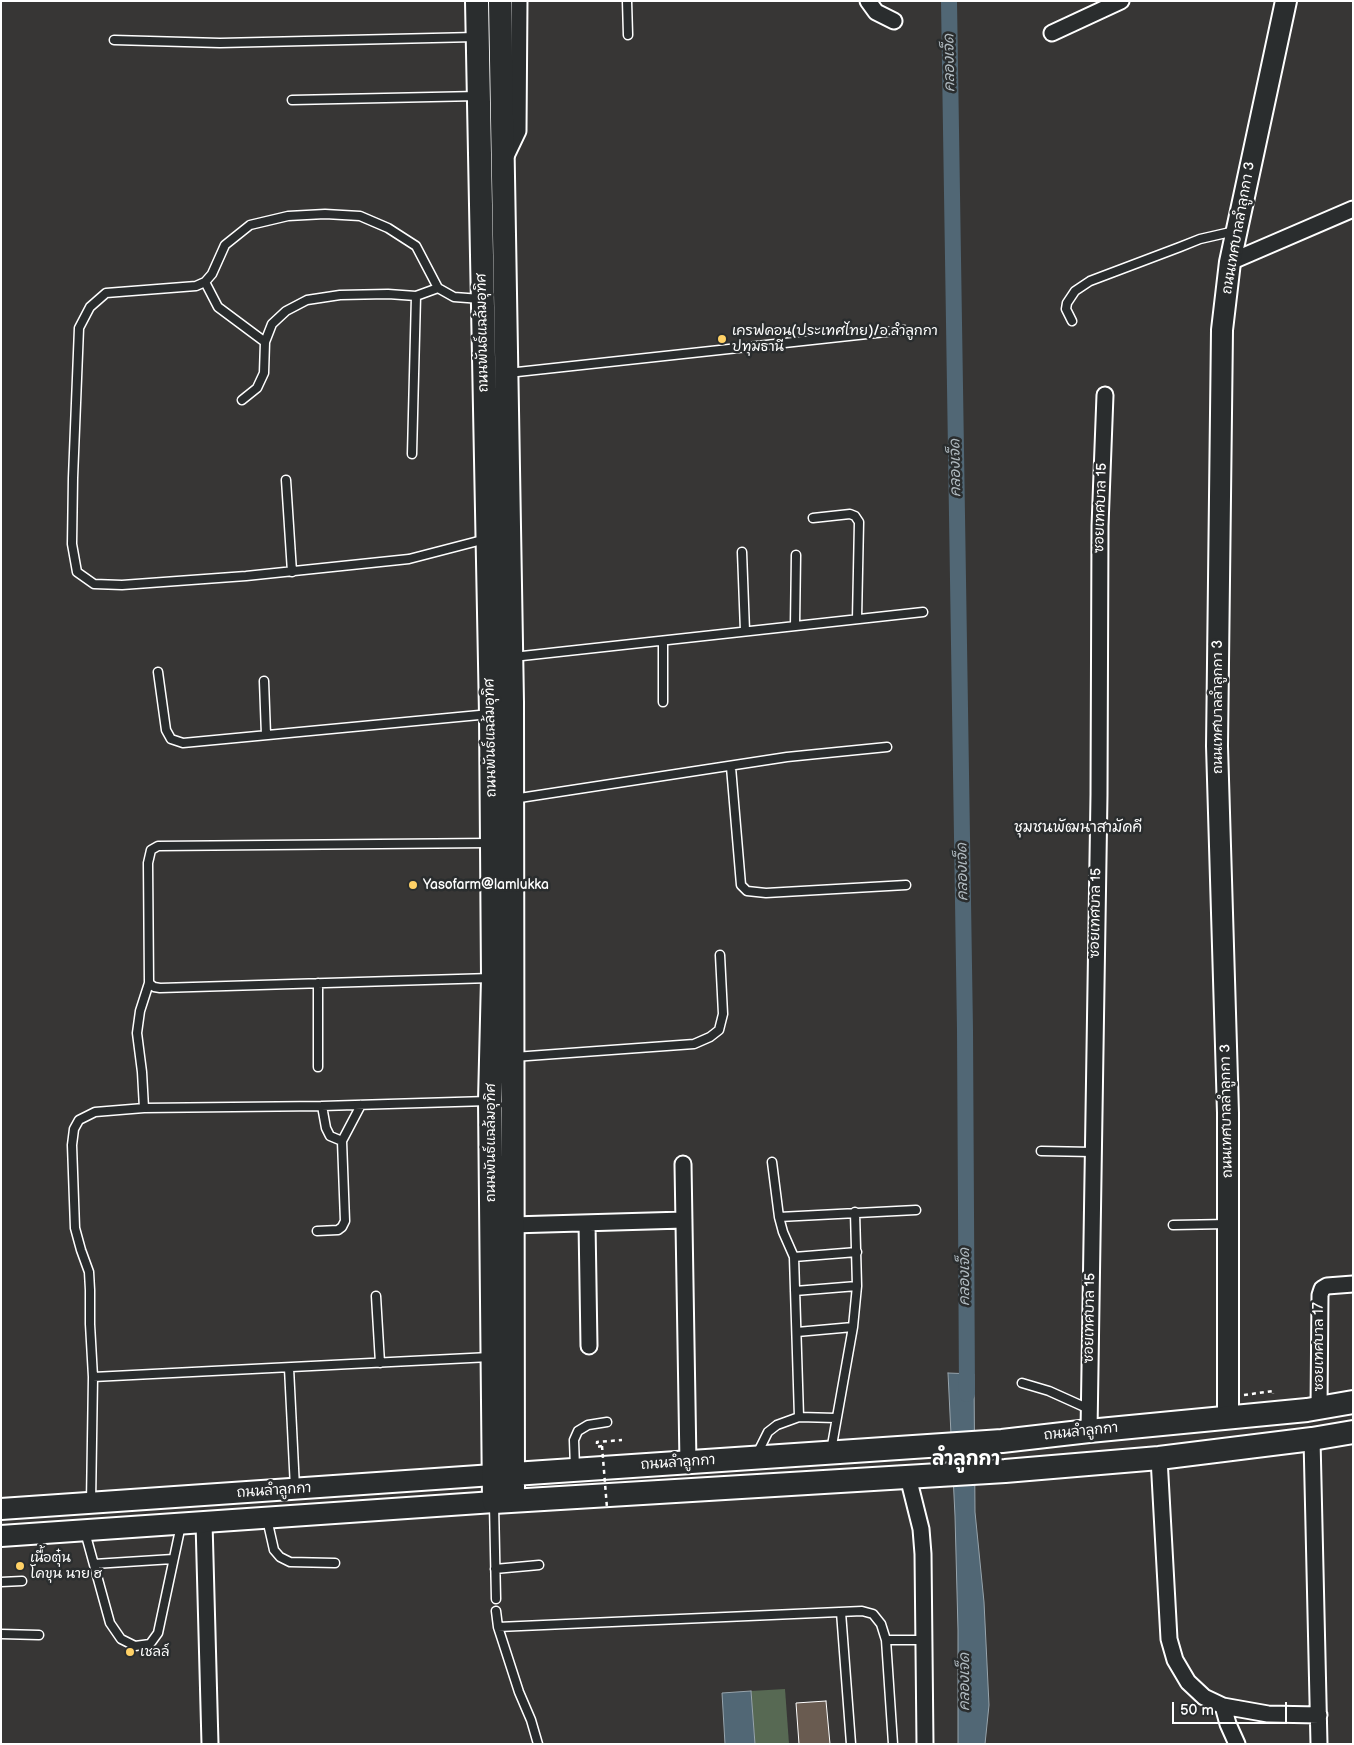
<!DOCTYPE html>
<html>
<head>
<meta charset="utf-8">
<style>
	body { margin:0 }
	#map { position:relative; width:1354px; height:1745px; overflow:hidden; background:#373635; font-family:"Balsamiq Sans",sans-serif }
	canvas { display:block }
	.frame { position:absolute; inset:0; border:2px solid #fff; pointer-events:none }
	.scale { position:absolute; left:1172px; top:1702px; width:115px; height:22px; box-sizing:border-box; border:2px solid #fff; border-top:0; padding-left:6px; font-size:15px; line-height:18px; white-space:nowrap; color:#fff; -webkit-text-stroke:4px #2a2d2e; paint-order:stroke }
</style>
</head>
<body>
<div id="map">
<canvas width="1354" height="1745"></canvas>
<div class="frame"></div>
<div class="scale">50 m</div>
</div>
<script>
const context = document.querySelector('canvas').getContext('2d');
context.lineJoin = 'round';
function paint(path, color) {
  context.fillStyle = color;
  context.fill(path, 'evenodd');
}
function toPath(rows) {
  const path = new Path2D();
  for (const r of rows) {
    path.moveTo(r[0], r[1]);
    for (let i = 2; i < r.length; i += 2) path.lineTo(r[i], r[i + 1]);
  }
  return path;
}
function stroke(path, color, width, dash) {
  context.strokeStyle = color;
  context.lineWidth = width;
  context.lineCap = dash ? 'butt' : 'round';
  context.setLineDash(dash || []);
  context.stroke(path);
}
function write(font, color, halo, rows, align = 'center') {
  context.font = font + ' "Balsamiq Sans","Playpen Sans Thai",sans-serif';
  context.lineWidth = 5;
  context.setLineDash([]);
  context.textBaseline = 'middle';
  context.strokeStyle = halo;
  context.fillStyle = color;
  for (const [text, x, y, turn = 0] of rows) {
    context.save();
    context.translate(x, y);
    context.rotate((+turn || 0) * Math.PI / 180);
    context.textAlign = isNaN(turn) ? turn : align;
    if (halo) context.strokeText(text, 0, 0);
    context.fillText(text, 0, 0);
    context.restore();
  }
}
paint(toPath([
	[785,1689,789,1744,755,1744,751,1691]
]), '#576953');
const water = toPath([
	[948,1373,974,1374,975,1512,984,1602,989,1705,985,1744,958,1744,958,1630,955,1516,948,1373],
	[751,1691,755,1744,725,1744,722,1693,751,1691]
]);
paint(water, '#516775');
stroke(water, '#97a4ac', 1);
stroke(toPath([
	[949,1,965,1030,967,1394]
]), '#516775', 16);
const building = toPath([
	[826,1701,830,1744,799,1744,796,1703,826,1701]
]);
paint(building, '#695b50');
stroke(building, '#fff', 1);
const lane = toPath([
	[627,1,628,35],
	[114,40,220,43,475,37],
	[292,100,478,96],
	[205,282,218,307,265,342],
	[481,299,454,297,438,288,416,246,388,228,360,216,325,214,288,216,250,225,225,245,212,274,205,282,196,286,106,293,90,307,79,328,73,478,72,544,77,572,94,584,122,585,246,576,409,559,486,539],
	[1072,321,1066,309,1067,303,1075,291,1090,281,1180,247,1200,239,1235,231],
	[508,373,904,330],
	[242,400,257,388,264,373,265,342,272,324,286,311,307,300,340,295,388,294,416,296,438,288],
	[412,454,416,296],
	[286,480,292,572],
	[813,518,850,514,855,516,859,522,857,619],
	[742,552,745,631],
	[795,626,796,555],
	[513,657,923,612],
	[158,672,166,730,171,739,183,743,490,714],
	[264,681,266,735],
	[663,702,663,641],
	[731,767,741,885,747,891,766,893,906,885],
	[513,799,787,757,887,747],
	[149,983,154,987,160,988,491,978],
	[514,1057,694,1044,710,1037,719,1030,723,1014,720,955],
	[318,1067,318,983],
	[322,1106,326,1128,330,1136,342,1141],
	[144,1108,142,1072,137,1033,140,1011,149,983,148,863,151,850,158,846,490,843],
	[1041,1151,1093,1152],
	[772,1162,779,1217,783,1232,794,1257,799,1417],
	[779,1217,916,1210],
	[1173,1225,1228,1224],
	[317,1231,338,1230,342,1227,345,1221,342,1141,361,1105],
	[794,1257,857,1252],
	[795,1291,857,1286],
	[376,1296,380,1363],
	[797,1332,853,1327],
	[289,1368,295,1488],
	[93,1377,490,1357],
	[1022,1383,1049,1391,1089,1409],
	[831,1451,853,1327,857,1286,855,1212],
	[757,1454,768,1432,777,1425,799,1417,836,1418],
	[575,1468,574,1440,578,1431,588,1425,607,1422],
	[91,1503,93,1377,90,1324,90,1290,89,1272,81,1250,75,1228,72,1145,74,1129,79,1120,95,1112,144,1108,322,1106,488,1101],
	[494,1504,496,1599],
	[267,1519,274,1550,280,1557,290,1562,335,1563],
	[85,1532,110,1623,121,1639,135,1646,150,1644,158,1633,181,1525],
	[94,1564,173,1559],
	[495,1569,539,1565],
	[1,1582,22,1581],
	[496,1611,498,1627,519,1692,531,1720,538,1744],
	[841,1612,851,1744],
	[498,1627,862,1611,873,1614,881,1624,886,1640,893,1744],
	[1,1634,39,1635],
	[886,1640,925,1640]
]);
const street = toPath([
	[868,1,876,12,894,21],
	[1052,33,1121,1],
	[503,156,507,154,518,131,519,1],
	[1230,262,1353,209],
	[683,1164,688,1463],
	[587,1223,589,1346],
	[512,1225,684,1220],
	[1319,1408,1320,1295,1322,1289,1327,1286,1353,1284],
	[1089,1431,1099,795,1100,526,1105,395],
	[1312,1439,1319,1744],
	[1159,1458,1169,1639,1175,1660,1188,1682,1204,1697,1223,1706,1268,1714,1319,1715],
	[908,1477,921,1529,923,1554,925,1744],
	[204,1522,210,1744],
	[1223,1706,1228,1724,1237,1744]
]);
const secondary = toPath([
	[1228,1418,1228,1113,1217,746,1222,330,1230,262,1286,1],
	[1,1509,493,1475],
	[1,1536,494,1502]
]);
const primary = toPath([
	[477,1,491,714,493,978,490,1101,494,1502,1005,1471,1159,1458,1312,1439,1353,1432],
	[500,1,512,702,513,1500],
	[499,1475,1002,1441,1089,1431,1307,1410,1353,1402]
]);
stroke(lane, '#fff', 11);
stroke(street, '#fff', 19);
stroke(secondary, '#fff', 24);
stroke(primary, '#fff', 26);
stroke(toPath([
	[1244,1395,1273,1391,1273,1394],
	[602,1446,597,1447,597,1442,622,1440]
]), '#fff', 2.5, [4, 4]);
stroke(lane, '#2a2d2e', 8);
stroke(street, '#2a2d2e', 15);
stroke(secondary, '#2a2d2e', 20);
stroke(primary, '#2a2d2e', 22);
stroke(toPath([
	[602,1446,607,1508]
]), '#fff', 2.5, [4, 4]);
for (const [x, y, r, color] of [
	[722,339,5,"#ffd166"],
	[413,885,5,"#ffd166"],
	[20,1566,5,"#ffd166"],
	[130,1652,5,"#ffd166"]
]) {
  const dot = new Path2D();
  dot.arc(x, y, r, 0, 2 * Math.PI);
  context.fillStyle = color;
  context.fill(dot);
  stroke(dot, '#2a2d2e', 2);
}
write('14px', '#fff', '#2a2d2e', [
	["ถนนเทศบาลลำลูกกา 3",1239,228,-80],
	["ถนนพันธ์แฉล้มอุทิศ",483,333,-91],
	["ซอยเทศบาล 15",1101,508,-88],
	["ถนนเทศบาลลำลูกกา 3",1218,707,-90],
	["ถนนพันธ์แฉล้มอุทิศ",491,738,-91],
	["ซอยเทศบาล 15",1096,913,-89],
	["ถนนเทศบาลลำลูกกา 3",1227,1111,-91],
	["ถนนพันธ์แฉล้มอุทิศ",491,1143,-90],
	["ซอยเทศบาล 15",1090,1318,-89],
	["ซอยเทศบาล 17",1319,1347,-90],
	["ถนนลำลูกกา",1081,1432,-6],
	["ถนนลำลูกกา",678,1463,-4],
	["ถนนลำลูกกา",274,1491,-4]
]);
write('14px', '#fff', '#2a2d2e', [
	["เครฟคอน(ประเทศไทย)/อ.ลำลูกกา",732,331],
	["ปทุมธานี",732,347],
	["Yasofarm@lamlukka",423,885],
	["เนื้อตุ๋น",30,1558],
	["โคขุน นาย ฮ",30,1574],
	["เชลล์",140,1652]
], 'left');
write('italic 15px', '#b1bbc1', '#2a2d2e', [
	["คลองเจ็ด",950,63,-91],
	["คลองเจ็ด",956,468,-91],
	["คลองเจ็ด",963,872,-91],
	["คลองเจ็ด",965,1277,-90],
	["คลองเจ็ด",965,1682,-90]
]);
write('15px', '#fff', '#2a2d2e', [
	["ชุมชนพัฒนาสามัคคี",1078,828]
]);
write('bold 19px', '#fff', '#2a2d2e', [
	["ลำลูกกา",966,1460]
]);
</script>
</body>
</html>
